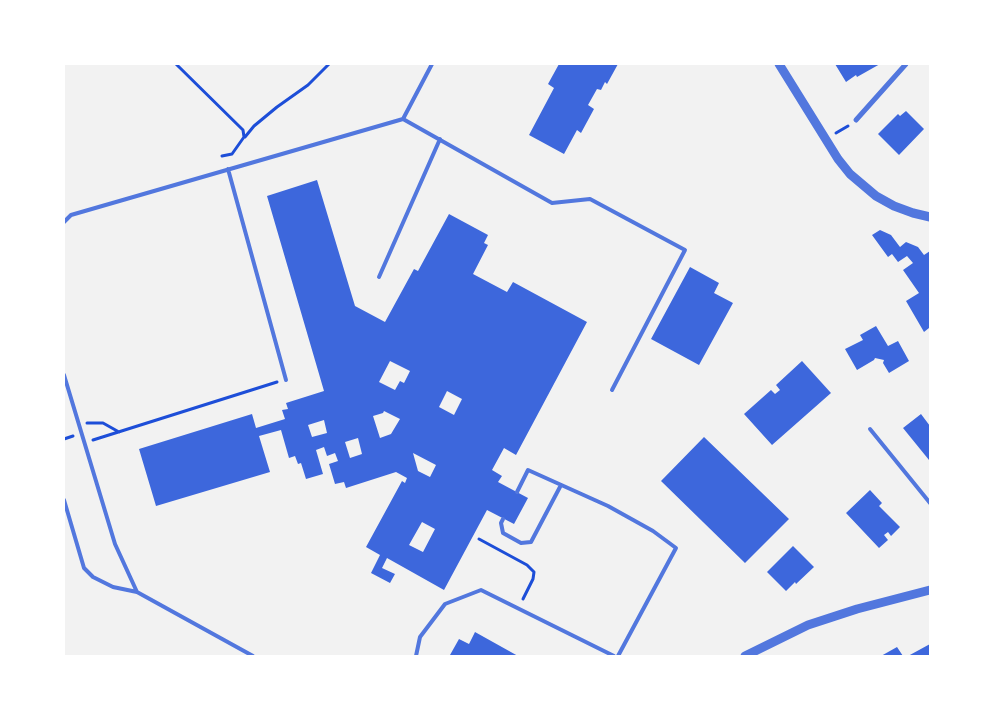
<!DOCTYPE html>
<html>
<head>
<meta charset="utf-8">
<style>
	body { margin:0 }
	#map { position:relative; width:994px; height:720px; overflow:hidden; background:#f2f2f2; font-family:"Libre Baskerville",serif }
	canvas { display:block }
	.frame { position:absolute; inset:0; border:65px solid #fff; pointer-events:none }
</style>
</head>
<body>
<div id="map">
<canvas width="994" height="720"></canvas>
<div class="frame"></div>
</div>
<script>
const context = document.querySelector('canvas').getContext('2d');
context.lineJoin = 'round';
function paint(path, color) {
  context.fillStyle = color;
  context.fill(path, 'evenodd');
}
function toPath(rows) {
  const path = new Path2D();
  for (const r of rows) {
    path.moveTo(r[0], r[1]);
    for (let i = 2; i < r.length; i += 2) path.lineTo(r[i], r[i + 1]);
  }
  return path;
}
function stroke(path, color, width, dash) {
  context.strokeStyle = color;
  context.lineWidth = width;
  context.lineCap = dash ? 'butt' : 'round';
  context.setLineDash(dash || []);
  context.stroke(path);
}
paint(toPath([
	[559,64,618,64,607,84,605,82,601,90,597,89,588,105,594,109,581,133,577,130,564,154,529,135,554,88,548,84],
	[835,64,880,64,857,77,856,75,846,82],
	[906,111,924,129,899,155,878,134,898,114,900,116],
	[317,180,355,306,385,322,414,269,418,271,449,214,488,235,484,243,488,245,473,274,507,292,513,282,587,322,516,455,504,448,492,470,502,476,498,482,528,498,514,524,487,510,444,590,387,558,382,568,395,574,390,583,371,573,380,555,366,547,402,481,405,483,407,478,396,472,346,488,344,482,335,484,329,464,338,461,335,453,327,456,324,447,316,450,323,474,306,479,301,463,298,464,295,456,289,458,281,430,259,436,270,472,156,506,139,449,252,414,256,428,285,419,282,410,288,409,286,403,324,391,267,196],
	[390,361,410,371,404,383,400,381,395,390,379,382],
	[447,391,462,399,454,415,439,407],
	[384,411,400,419,391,434,380,438,373,416,383,413],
	[324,420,327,433,312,437,308,425],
	[358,438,362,454,350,458,345,442],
	[413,453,436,465,430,477,418,471],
	[422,522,435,529,423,552,409,545],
	[880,230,891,235,900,247,906,242,918,247,924,255,930,251,930,331,929,328,924,332,906,301,919,293,903,270,913,263,907,256,898,262,892,254,888,257,872,235],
	[690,267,719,283,714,293,733,303,699,365,651,339],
	[876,326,888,346,898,341,909,361,889,373,883,363,884,360,875,358,874,360,857,370,845,349,863,340,860,335],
	[802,361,831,393,772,445,744,414,771,390,775,394,780,390,776,385],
	[921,414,930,426,930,459,929,460,903,428],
	[704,437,789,519,745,563,661,481],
	[870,490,882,503,879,506,900,527,891,536,888,532,884,535,888,540,879,548,846,513],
	[793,546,814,567,796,584,795,582,786,591,767,572],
	[475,632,518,656,453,656,450,655,459,639,469,644],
	[930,644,930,656,908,656],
	[897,647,903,656,881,656]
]), '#3d67dc');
stroke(toPath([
	[176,64,243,130,244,137,232,154,222,156],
	[836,133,848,126],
	[245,137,254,126,277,107,308,85,329,64],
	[87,423,103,423,119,432],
	[64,439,73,436],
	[93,440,277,382],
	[479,539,527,565,534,572,533,579,523,599]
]), '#1d4ed8', 3);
stroke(toPath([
	[403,119,552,203,590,199,685,250,612,390],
	[228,169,286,380],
	[64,222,71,215,403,119,432,64],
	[379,277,440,139],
	[64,375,115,544,137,592],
	[870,429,930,503],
	[517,492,528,470,608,506,653,531,676,548,618,656],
	[64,500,84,568,93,577,113,587,137,592,253,656],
	[503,519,501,523,503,533,521,543,531,542,561,485],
	[416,656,420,637,445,604,481,590,614,656]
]), '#5277de', 4);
stroke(toPath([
	[856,120,906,64]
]), '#5277de', 5);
stroke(toPath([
	[779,64,838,159,850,174,876,196,894,206,913,213,930,217],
	[745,656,808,625,857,609,930,590]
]), '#5277de', 9);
</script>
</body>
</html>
